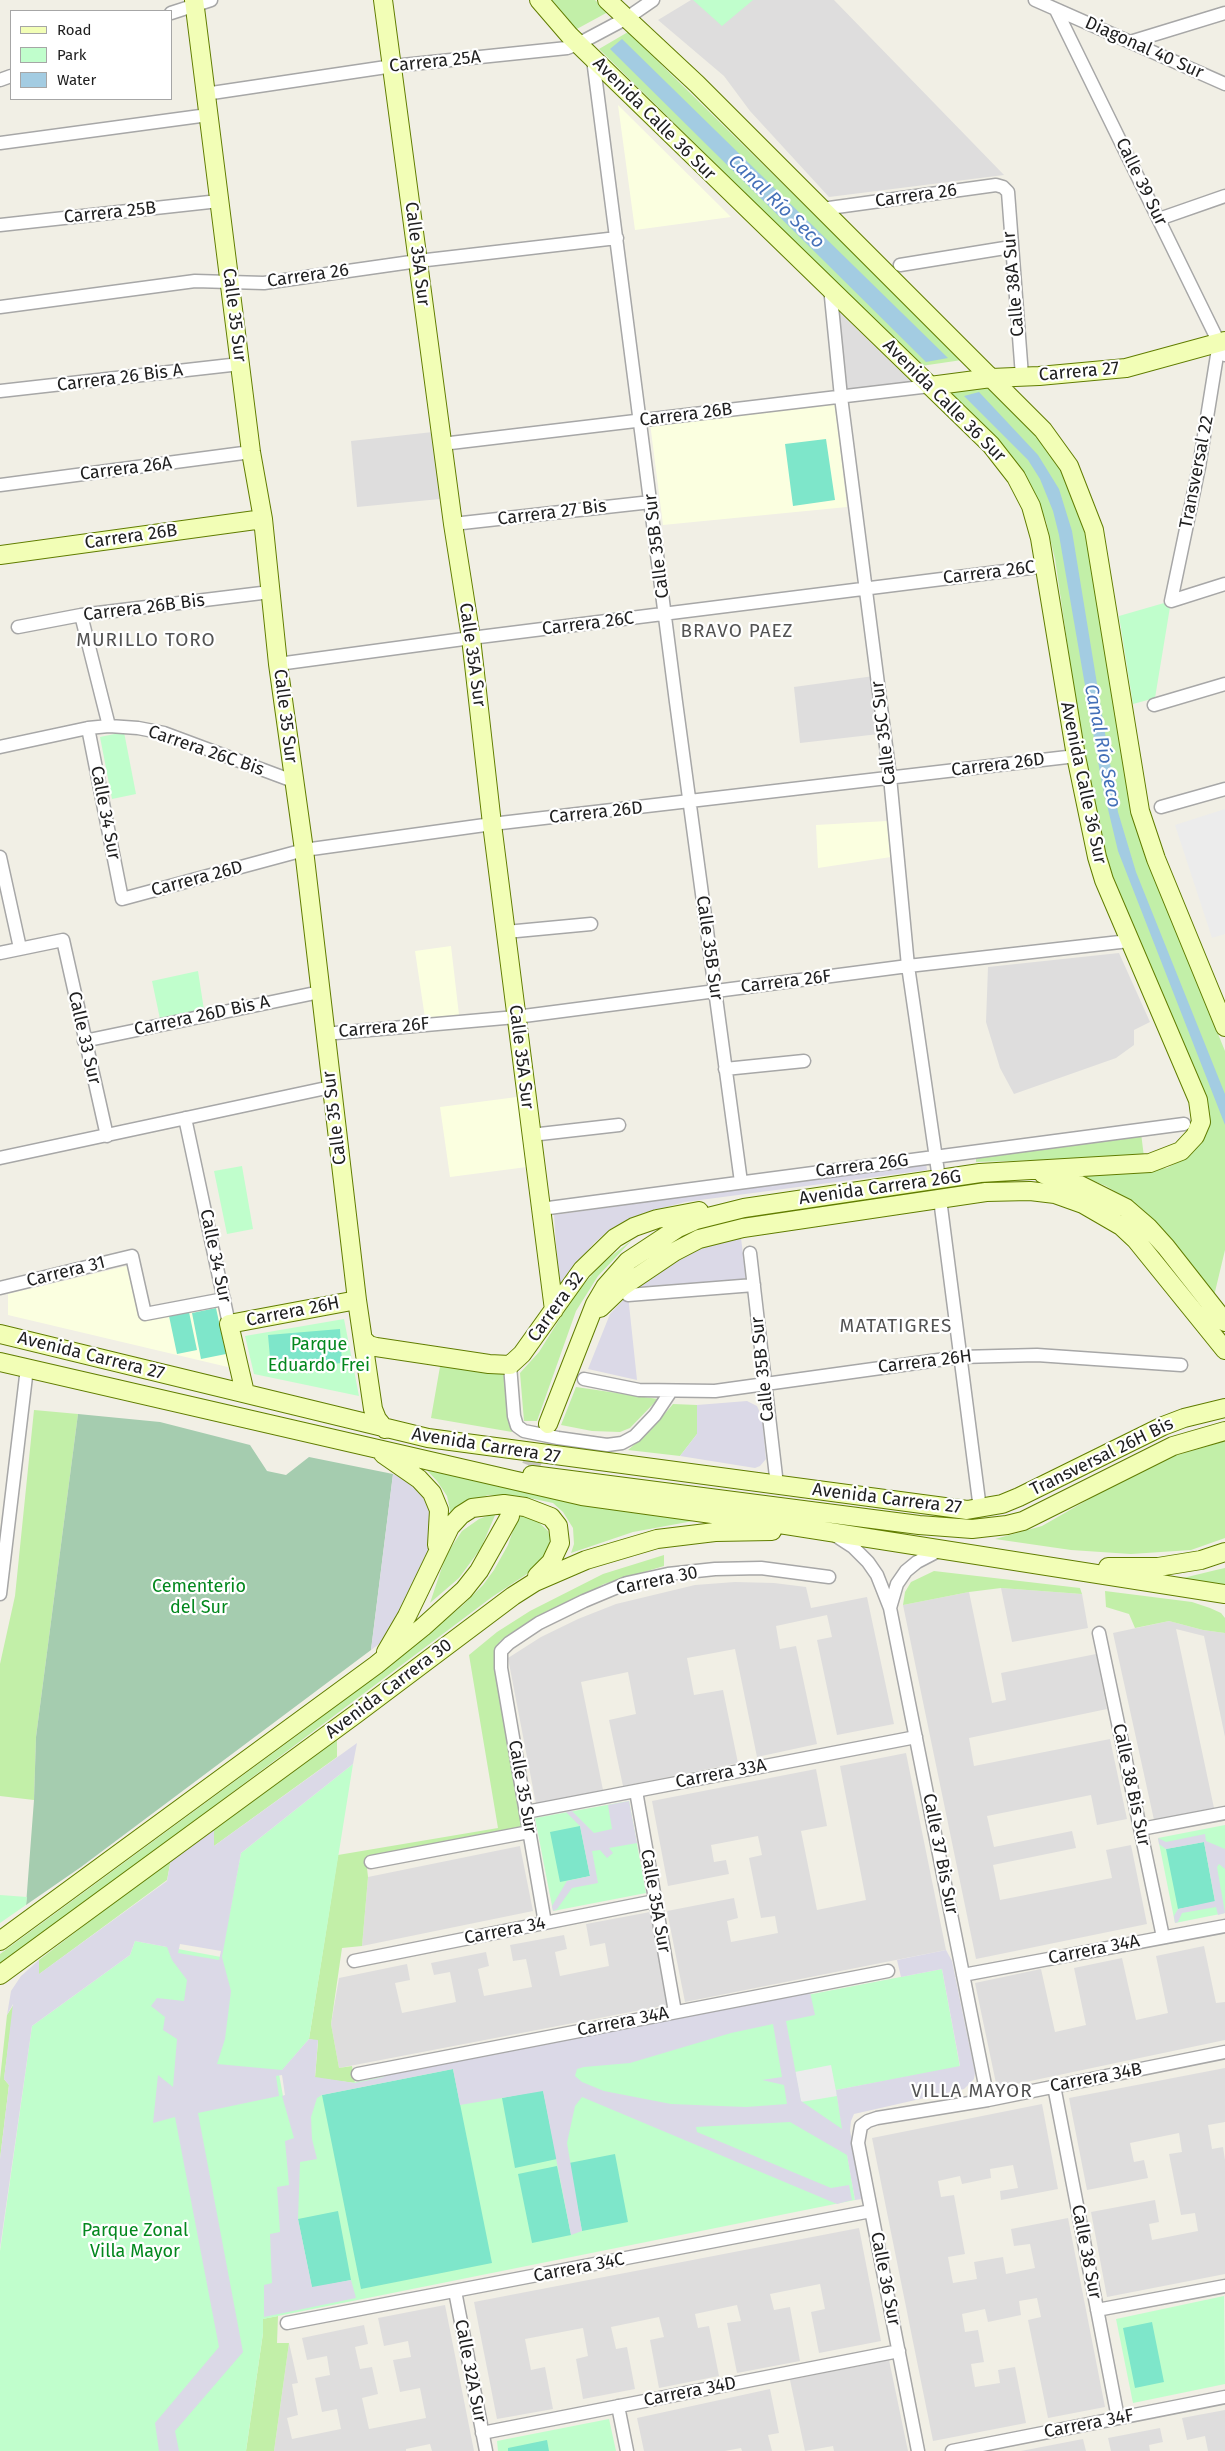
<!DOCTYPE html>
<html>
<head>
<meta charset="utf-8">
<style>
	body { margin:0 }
	#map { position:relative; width:1225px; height:2451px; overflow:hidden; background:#f1efe5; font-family:"Fira Sans",sans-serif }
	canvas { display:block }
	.legend { position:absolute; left:10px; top:10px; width:162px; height:90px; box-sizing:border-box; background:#fff; border:1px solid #a6a6a6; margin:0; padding:6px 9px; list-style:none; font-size:15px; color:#202020 }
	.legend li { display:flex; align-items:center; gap:10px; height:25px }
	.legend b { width:25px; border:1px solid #a6a6a6 }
</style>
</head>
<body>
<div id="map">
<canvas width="1225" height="2451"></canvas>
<ul class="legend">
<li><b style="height:6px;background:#f2feb6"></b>Road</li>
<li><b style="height:14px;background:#c0fecc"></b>Park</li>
<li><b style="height:14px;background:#a3cce2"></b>Water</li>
</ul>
</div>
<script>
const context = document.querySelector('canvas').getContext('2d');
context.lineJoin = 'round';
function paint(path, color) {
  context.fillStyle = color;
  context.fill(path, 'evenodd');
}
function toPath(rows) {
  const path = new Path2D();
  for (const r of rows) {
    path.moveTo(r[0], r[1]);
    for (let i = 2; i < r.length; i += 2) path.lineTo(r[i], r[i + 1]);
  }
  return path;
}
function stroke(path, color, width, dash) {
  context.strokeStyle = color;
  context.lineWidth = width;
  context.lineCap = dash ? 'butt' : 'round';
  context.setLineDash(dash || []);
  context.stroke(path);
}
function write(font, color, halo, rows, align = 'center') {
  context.font = font + ' "Fira Sans",sans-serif';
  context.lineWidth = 4.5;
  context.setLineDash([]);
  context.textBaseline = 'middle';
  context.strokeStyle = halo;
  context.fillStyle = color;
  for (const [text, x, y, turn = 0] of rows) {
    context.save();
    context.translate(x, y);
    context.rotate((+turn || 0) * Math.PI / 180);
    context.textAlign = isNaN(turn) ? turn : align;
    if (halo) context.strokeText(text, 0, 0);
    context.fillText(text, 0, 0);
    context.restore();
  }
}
paint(toPath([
	[691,0,834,0,1004,175,829,197,750,111,724,76,658,20],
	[832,305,916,386,843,395],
	[433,432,440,499,357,507,351,441],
	[874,676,879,734,800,743,794,687],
	[1119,953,1150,1022,1134,1030,1134,1045,1116,1058,1014,1094,1000,1068,986,1022,988,967],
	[735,1582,774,1583,806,1587,811,1608,867,1597,894,1724,837,1735,817,1640,832,1637,827,1615,776,1626,780,1649,796,1646,817,1744,757,1757,735,1649,687,1658,694,1695,723,1690,738,1763,623,1786,609,1720,636,1714,628,1672,581,1682,603,1790,536,1804,508,1658,541,1637,578,1619,616,1604,695,1585],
	[1001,1588,1082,1594,1088,1628,1012,1642],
	[969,1592,992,1703,1006,1700,1001,1673,1096,1654,1107,1709,969,1738,974,1766,1110,1739,1127,1819,1097,1825,1091,1795,987,1816,994,1847,1072,1831,1076,1848,993,1865,1000,1900,1112,1878,1106,1850,1131,1845,1147,1924,976,1959,903,1605],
	[1169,1621,1203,1630,1225,1633,1225,1737,1204,1636,1176,1629,1214,1808,1154,1820,1113,1633],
	[906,1753,946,1950,685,2002,667,1911,734,1898,738,1918,727,1921,731,1942,778,1933,775,1916,761,1918,749,1858,762,1855,758,1836,711,1845,714,1862,726,1860,729,1874,668,1886,652,1801,816,1769,827,1826,801,1831,817,1910,866,1900,840,1766],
	[520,1846,533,1911,362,1946,368,1877],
	[650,1912,667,2005,339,2068,331,2024,339,1978,407,1964,410,1980,395,1983,402,2013,456,2002,450,1972,434,1975,431,1963,486,1952,489,1966,478,1969,484,1996,532,1987,526,1959,513,1961,510,1945,564,1935,567,1949,555,1952,560,1976,609,1966,605,1943,590,1946,586,1924],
	[1204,1946,1216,2003,1225,2002,1225,2040,997,2088,975,1983,1041,1969,1055,2032,1086,2025,1074,1968,1122,1958,1136,2020,1168,2013,1156,1956],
	[1225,2068,1225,2122,1208,2125,1212,2149,1223,2147,1225,2160,1225,2274,1107,2297,1091,2212,1155,2200,1159,2222,1149,2224,1152,2240,1198,2231,1195,2213,1181,2215,1169,2154,1182,2152,1179,2133,1130,2143,1134,2162,1144,2160,1148,2178,1087,2190,1069,2098],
	[1042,2104,1058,2189,1001,2200,1000,2191,1018,2188,1013,2165,990,2169,991,2178,962,2184,960,2176,938,2181,941,2197,954,2195,965,2254,948,2257,953,2283,977,2279,974,2262,1003,2257,1006,2274,1035,2268,1030,2244,1014,2246,1011,2229,1068,2218,1105,2407,1048,2418,1028,2320,1041,2317,1037,2298,1019,2301,1021,2315,988,2322,985,2309,962,2314,965,2332,978,2330,984,2362,971,2364,975,2387,1000,2383,998,2370,1015,2367,1026,2423,933,2441,872,2138],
	[859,2228,881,2341,819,2353,811,2312,825,2309,820,2284,770,2294,774,2310,790,2307,800,2361,737,2373,727,2323,741,2321,737,2305,695,2314,698,2328,709,2326,719,2376,659,2388,650,2340,664,2337,659,2317,611,2327,616,2349,627,2347,635,2389,583,2399,576,2359,588,2356,583,2328,525,2339,531,2370,545,2367,553,2409,497,2419,474,2302],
	[445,2305,474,2451,432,2451,430,2444,406,2449,406,2451,274,2451,289,2343,298,2383,292,2384,298,2415,287,2418,292,2439,341,2429,337,2409,322,2412,315,2378,330,2375,327,2356,307,2360,302,2338,364,2325,368,2344,355,2347,360,2369,372,2367,378,2394,362,2398,369,2429,426,2418,420,2388,400,2392,393,2360,411,2357,408,2341,384,2346,378,2318],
	[889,2360,908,2451,834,2451,833,2446,805,2451,790,2380],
	[770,2389,779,2433,768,2435,772,2451,742,2451,741,2448,725,2451,644,2451,637,2418],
	[1225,2410,1225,2451,1208,2451,1205,2436,1187,2440,1182,2418],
	[1160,2428,1163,2442,1149,2445,1150,2451,1111,2451,1108,2438],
	[1083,2439,1086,2451,1021,2451]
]), '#dedddd');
paint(toPath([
	[618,105,731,217,635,230],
	[835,404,847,507,663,525,650,423],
	[887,821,891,857,818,868,816,825],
	[451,946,459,1015,425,1018,415,951],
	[517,1097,527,1167,450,1177,440,1107],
	[127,1266,139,1318,218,1304,232,1368,8,1315,8,1294]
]), '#fbffe0');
paint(toPath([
	[550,0,595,0,608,12,575,30],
	[628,32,962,360,921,366,599,49],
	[987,387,1044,442,1071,481,1089,550,1124,756,1193,973,1225,1051,1225,1250,1214,1296,1160,1227,1140,1207,1106,1186,1079,1175,1167,1168,1187,1157,1203,1140,1210,1123,1208,1103,1114,880,1099,831,1073,682,1055,559,1046,521,1029,483,1009,453,950,393],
	[1141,1133,1144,1157,976,1162,976,1156],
	[632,1240,598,1276,576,1311,537,1421,524,1421,520,1373,539,1352,574,1296,601,1264],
	[441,1361,507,1370,512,1432,431,1418],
	[576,1387,658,1399,630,1428,620,1432,592,1431,561,1425],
	[673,1404,697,1405,697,1434,680,1456,628,1450,650,1431],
	[34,1410,78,1414,36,1737,34,1800,0,1796,0,1664,15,1596],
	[1225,1441,1225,1538,1191,1550,1131,1554,1071,1550,995,1539,1042,1526,1117,1483,1170,1457],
	[420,1463,704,1519,633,1532,571,1553,574,1544,573,1528,563,1512,553,1503,520,1496,488,1495,467,1503,451,1515,447,1496,437,1481],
	[496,1513,481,1548,459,1578,430,1603,446,1555,462,1531,479,1519],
	[518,1516,534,1518,548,1531,550,1539,547,1554,533,1570,492,1597,0,1967,0,1954,295,1737,390,1665,463,1605,483,1585,494,1570,508,1545],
	[664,1555,664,1566,604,1584,500,1641,494,1656,495,1664,524,1829,366,1859,368,1877,362,1946,342,1948,331,2024,339,2068,352,2066,355,2083,315,2078,318,2041,309,2039,338,1855,498,1828,469,1655,497,1632,530,1611,603,1574],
	[1225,1568,1225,1586,1179,1579,1216,1570],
	[934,1571,1080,1588,1082,1594,1001,1588,969,1592,903,1605,905,1592,911,1582],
	[1105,1591,1192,1602,1210,1608,1221,1613,1225,1618,1225,1633,1203,1630,1169,1621,1135,1628,1129,1614,1106,1607],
	[337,1740,337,1757,214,1846,214,1830],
	[171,1859,167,1880,38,1975,39,1960],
	[14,2004,4,2079,9,2085,0,2159,0,2079,7,2015],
	[278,2316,277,2343,289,2343,274,2451,246,2451,263,2333,262,2319]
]), '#c2efa8');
paint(toPath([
	[78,1414,160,1422,250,1445,267,1471,286,1475,309,1457,393,1474,371,1650,81,1867,26,1905,34,1800,36,1737]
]), '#a5ccaf');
paint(toPath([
	[693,0,753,0,722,26],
	[1171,601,1155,698,1133,704,1119,616],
	[124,732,136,794,112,799,100,737],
	[198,971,204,1010,160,1019,152,981],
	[242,1166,253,1229,227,1234,214,1171],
	[344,1319,359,1396,254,1374,245,1336],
	[353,1764,309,2039,279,2074,283,2096,942,1969,960,2067,836,2090,855,2200,263,2319,263,2333,246,2451,0,2451,0,2251,32,2026,130,1955,135,1941,221,1957,241,1853],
	[629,1801,646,1893,553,1911,535,1818],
	[1225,1825,1225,1913,1175,1923,1158,1838],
	[0,1895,27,1897,26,1905,0,1923],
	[1224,2296,1225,2384,1133,2403,1116,2319],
	[609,2419,616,2451,498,2451,497,2441]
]), '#c0fecc');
paint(toPath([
	[826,439,835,500,793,506,785,444],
	[216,1308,226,1354,201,1359,192,1313],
	[189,1312,197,1350,177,1354,169,1316],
	[340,1329,342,1363,271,1369,268,1335],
	[580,1826,590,1876,560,1882,550,1832],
	[1204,1842,1215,1902,1178,1909,1166,1849],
	[453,2069,492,2263,361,2289,322,2095],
	[543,2090,557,2159,515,2168,502,2098],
	[615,2154,628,2222,582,2231,569,2163],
	[557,2166,571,2235,532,2243,518,2174],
	[338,2211,351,2280,312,2288,298,2219],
	[1152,2322,1164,2382,1135,2388,1123,2328],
	[547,2440,549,2451,508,2451,508,2448]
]), '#7ee6ca');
paint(toPath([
	[1225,809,1225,934,1212,938,1175,825],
	[831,2065,837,2096,801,2102,795,2072]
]), '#ececec');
paint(toPath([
	[926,1163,927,1170,685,1202,644,1213,612,1228,594,1243,580,1260,559,1291,554,1215],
	[741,1238,746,1279,628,1288,689,1250],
	[628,1295,637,1380,588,1369,610,1314],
	[747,1401,757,1406,762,1417,766,1459,760,1466,755,1468,680,1456,697,1434,697,1405],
	[393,1474,411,1482,427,1499,430,1508,431,1541,425,1562,406,1604,383,1641,371,1650],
	[357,1743,353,1764,241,1853,222,1957,231,1991,225,2039,217,2064,282,2070,309,2039,318,2040,315,2077,355,2083,384,2077,387,2073,810,1992,815,2015,786,2021,801,2101,842,2129,836,2090,960,2066,942,1969,901,1977,897,1960,946,1950,952,1961,975,2073,974,2079,964,2089,854,2114,851,2121,850,2130,862,2199,855,2200,847,2155,790,2122,696,2127,697,2132,831,2188,849,2185,852,2200,837,2204,582,2097,575,2106,567,2143,582,2231,571,2235,543,2091,460,2105,453,2069,322,2095,317,2098,311,2117,312,2139,317,2159,300,2162,298,2219,312,2287,351,2280,356,2298,264,2317,264,2285,272,2283,270,2234,280,2232,277,2187,289,2185,285,2141,294,2138,282,2096,285,2095,282,2075,276,2076,279,2096,198,2113,243,2352,175,2431,179,2451,159,2451,155,2423,219,2347,175,2117,153,2123,158,2075,173,2087,177,2039,163,2030,165,2017,151,2006,157,1998,184,2001,187,1980,172,1960,167,1947,135,1941,130,1955,32,2026,0,2248,0,2159,9,2085,4,2079,13,2004,7,2015,11,1991,21,1976,39,1960,39,1974,167,1881,171,1859,214,1830,214,1846],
	[180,1944,221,1951,219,1960,178,1953],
	[773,2024,782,2077,762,2080,784,2085,787,2104,746,2107,671,2104,604,2091,582,2082,575,2076,577,2069,584,2067,630,2063,731,2033],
	[629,1801,637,1843,609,1848,613,1853,607,1858,600,1850,592,1851,598,1883,572,1888,557,1909,553,1911,552,1906,567,1881,590,1876,580,1826,566,1812,572,1811,594,1833,612,1829,608,1805],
	[1205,1834,1206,1841,1225,1849,1225,1869,1219,1864,1217,1867,1225,1913,1218,1915,1216,1907,1182,1913,1178,1922,1175,1923,1174,1916,1178,1909,1215,1901,1204,1842,1166,1849,1159,1844,1158,1838,1166,1842]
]), '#dbd9e7');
paint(toPath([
	[622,39,948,358,926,362,610,49],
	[979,392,1038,455,1059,489,1072,531,1118,812,1136,872,1225,1094,1225,1125,1118,851,1102,784,1059,535,1053,511,1040,479,1028,460,964,396]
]), '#a3cce2');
stroke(toPath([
	[510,1516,548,1424]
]), '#c7c6be', 18, [18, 9]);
const street = toPath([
	[1035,0,1225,84],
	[1056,10,1225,355],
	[171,13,211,0],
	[1130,42,1225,13],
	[593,59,676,702,741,1182],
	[0,80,11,76],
	[205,94,393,66,567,48,578,44,627,18,653,0],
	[0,143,208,115],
	[822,209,996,185,1003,187,1008,192,1022,376],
	[1159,219,1225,196],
	[0,225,219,201],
	[900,265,1011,247],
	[830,287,841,397,890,777,908,966,939,1179],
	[0,307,195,281,264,283,418,261,617,238],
	[1219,343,1199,467,1171,601,1225,584],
	[0,391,240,364],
	[442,444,930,386],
	[0,485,251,452],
	[453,524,651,502],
	[81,615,109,726],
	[18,627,81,615,270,592],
	[278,664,471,638,1046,566],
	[1154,705,1225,684],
	[88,728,122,899,304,850,492,824,1076,756],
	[0,747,88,728,109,726,138,728,164,733,293,781],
	[1161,807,1225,789],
	[0,857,20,948],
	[506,932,591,924],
	[0,953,63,940,107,1136],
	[324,1034,516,1017,908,966,1129,941],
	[84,1041,320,992],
	[725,1069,804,1061],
	[185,1118,229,1324],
	[531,1135,619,1125],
	[0,1158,331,1087],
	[940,1199,980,1509],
	[541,1209,1184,1124],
	[750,1253,777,1485],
	[0,1288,132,1256,145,1314,224,1299],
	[628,1295,754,1285],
	[510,1365,514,1416,517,1426,524,1431,558,1438,607,1445,622,1443,635,1436,655,1415,671,1391],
	[584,1379,639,1390,715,1391,960,1357,1037,1355,1181,1365],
	[833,1534,853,1547,868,1562,877,1575,890,1608,988,2100],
	[0,1594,27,1368],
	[890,1608,897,1584,906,1571,917,1562,940,1550],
	[1099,1633,1163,1937],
	[636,1791,675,2012],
	[526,1812,916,1737],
	[1141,1829,1225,1813],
	[371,1862,529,1832],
	[545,1923,501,1668,501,1651,509,1643,539,1623,584,1601,627,1583,668,1574,715,1569,761,1568,829,1577],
	[354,1961,655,1901],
	[963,1975,1225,1926],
	[358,2074,888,1971],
	[1054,2086,1118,2418],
	[455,2291,486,2451],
	[1097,2310,1225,2286],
	[287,2323,871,2211],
	[618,2406,627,2451],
	[482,2433,899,2351],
	[918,2451,858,2143,861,2126,868,2121,877,2118,988,2100,1225,2052],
	[952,2451,1225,2397]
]);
const secondary = toPath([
	[194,0,251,452,263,519,278,664,304,850,357,1300,373,1409,377,1419,385,1429],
	[383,0,453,524,471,638,492,824,554,1310],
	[539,0,570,36,991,445,1016,477,1031,506,1040,538,1076,756,1097,857,1104,880,1198,1100,1201,1122,1195,1136,1181,1151,1150,1163,980,1173,744,1208,696,1220,678,1228,628,1261,605,1287,595,1304,548,1424],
	[607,0,697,84,1043,430,1069,466,1094,530,1140,811,1156,859,1225,1027],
	[930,386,991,378,1039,376,1126,368,1225,341],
	[0,555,263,519],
	[1043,1174,1074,1182,1126,1208,1148,1227,1166,1247,1225,1322],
	[600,1308,622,1287,674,1252,699,1239,743,1228,986,1192,1030,1191,1055,1194,1083,1204,1121,1226,1136,1240,1225,1350],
	[0,1334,428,1438,967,1510,1002,1504,1019,1497,1163,1426,1184,1418,1225,1408],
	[363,1339,369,1345,376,1347,489,1364,510,1365,522,1354,582,1270,615,1238,634,1227,657,1219,699,1211],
	[0,1362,582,1496,741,1518,1225,1594],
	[245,1393,229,1324,357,1300],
	[383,1454,419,1479,432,1493,439,1510,437,1545],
	[532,1475,919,1525,972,1529,1007,1525,1023,1521,1173,1446,1225,1431],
	[1108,1567,1158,1567,1201,1560,1225,1552],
	[386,1652,407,1616,450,1527,461,1515,472,1508,504,1504,525,1507,551,1517,558,1526,560,1543,551,1562,537,1576],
	[0,1941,376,1665,423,1627,464,1590,479,1571,510,1516],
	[0,1975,356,1714,513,1596,535,1582,586,1560,657,1539,715,1532,772,1531]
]);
stroke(street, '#a7a7a7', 15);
stroke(secondary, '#617d00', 20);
stroke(street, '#fff', 12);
stroke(secondary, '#f2feb6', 18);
write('18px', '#202020', '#fff', [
	["Diagonal 40 Sur",1144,48,24],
	["Carrera 25A",435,62,-6],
	["Avenida Calle 36 Sur",654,119,45],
	["Calle 39 Sur",1141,182,64],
	["Carrera 26",916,196,-8],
	["Carrera 25B",110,213,-6],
	["Calle 35A Sur",417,254,83],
	["Carrera 26",308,276,-8],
	["Calle 38A Sur",1014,284,-95],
	["Calle 35 Sur",234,315,83],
	["Carrera 27",1079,372,-5],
	["Carrera 26 Bis A",120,378,-7],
	["Avenida Calle 36 Sur",944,401,45],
	["Carrera 26B",686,415,-7],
	["Carrera 26A",126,469,-7],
	["Transversal 22",1197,472,-79],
	["Carrera 27 Bis",552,513,-7],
	["Carrera 26B",131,537,-8],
	["Calle 35B Sur",657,546,-97],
	["Carrera 26C",989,573,-7],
	["Carrera 26B Bis",144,608,-7],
	["Carrera 26C",588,624,-7],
	["Calle 35A Sur",472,655,82],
	["Calle 35 Sur",285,716,83],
	["Calle 35C Sur",884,733,-97],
	["Carrera 26C Bis",206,751,19],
	["Carrera 26D",998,765,-7],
	["Avenida Calle 36 Sur",1083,783,78],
	["Calle 34 Sur",105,813,79],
	["Carrera 26D",596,813,-6],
	["Carrera 26D",197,879,-15],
	["Calle 35B Sur",709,948,82],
	["Carrera 26F",786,982,-7],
	["Carrera 26D Bis A",202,1016,-12],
	["Carrera 26F",384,1028,-5],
	["Calle 33 Sur",84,1038,77],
	["Calle 35A Sur",521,1057,83],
	["Calle 35 Sur",335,1118,-97],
	["Carrera 26G",862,1166,-7],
	["Avenida Carrera 26G",880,1188,-8],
	["Calle 34 Sur",215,1256,78],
	["Carrera 31",66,1272,-14],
	["Carrera 32",556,1307,-54],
	["Carrera 26H",293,1312,-11],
	["Avenida Carrera 27",91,1356,14],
	["Carrera 26H",925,1362,-7],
	["Calle 35B Sur",763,1369,-96],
	["Avenida Carrera 27",486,1446,9],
	["Transversal 26H Bis",1102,1457,-26],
	["Avenida Carrera 27",887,1499,7],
	["Carrera 30",657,1581,-12],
	["Avenida Carrera 30",389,1689,-37],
	["Carrera 33A",721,1774,-11],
	["Calle 38 Bis Sur",1131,1785,78],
	["Calle 35 Sur",522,1787,80],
	["Calle 37 Bis Sur",940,1854,79],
	["Calle 35A Sur",655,1901,80],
	["Carrera 34",505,1931,-11],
	["Carrera 34A",1094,1950,-11],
	["Carrera 34A",623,2022,-11],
	["Carrera 34B",1096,2078,-11],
	["Calle 38 Sur",1086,2252,79],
	["Carrera 34C",579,2268,-11],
	["Calle 36 Sur",885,2279,79],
	["Calle 32A Sur",470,2371,79],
	["Carrera 34D",690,2392,-11],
	["Carrera 34F",1089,2424,-11]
]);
write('18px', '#03881e', '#fff', [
	["Parque",319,1345],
	["Eduardo Frei",319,1366],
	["Cementerio",199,1587],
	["del Sur",199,1608],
	["Parque Zonal",135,2231],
	["Villa Mayor",135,2252]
]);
write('italic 19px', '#4470b8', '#fff', [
	["Canal Río Seco",776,202,44],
	["Canal Río Seco",1102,746,79]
]);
context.letterSpacing = '1px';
write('19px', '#535353', '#fff', [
	["BRAVO PAEZ",737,632],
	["MURILLO TORO",146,641],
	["MATATIGRES",896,1327],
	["VILLA MAYOR",972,2092]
]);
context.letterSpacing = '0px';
</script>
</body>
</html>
